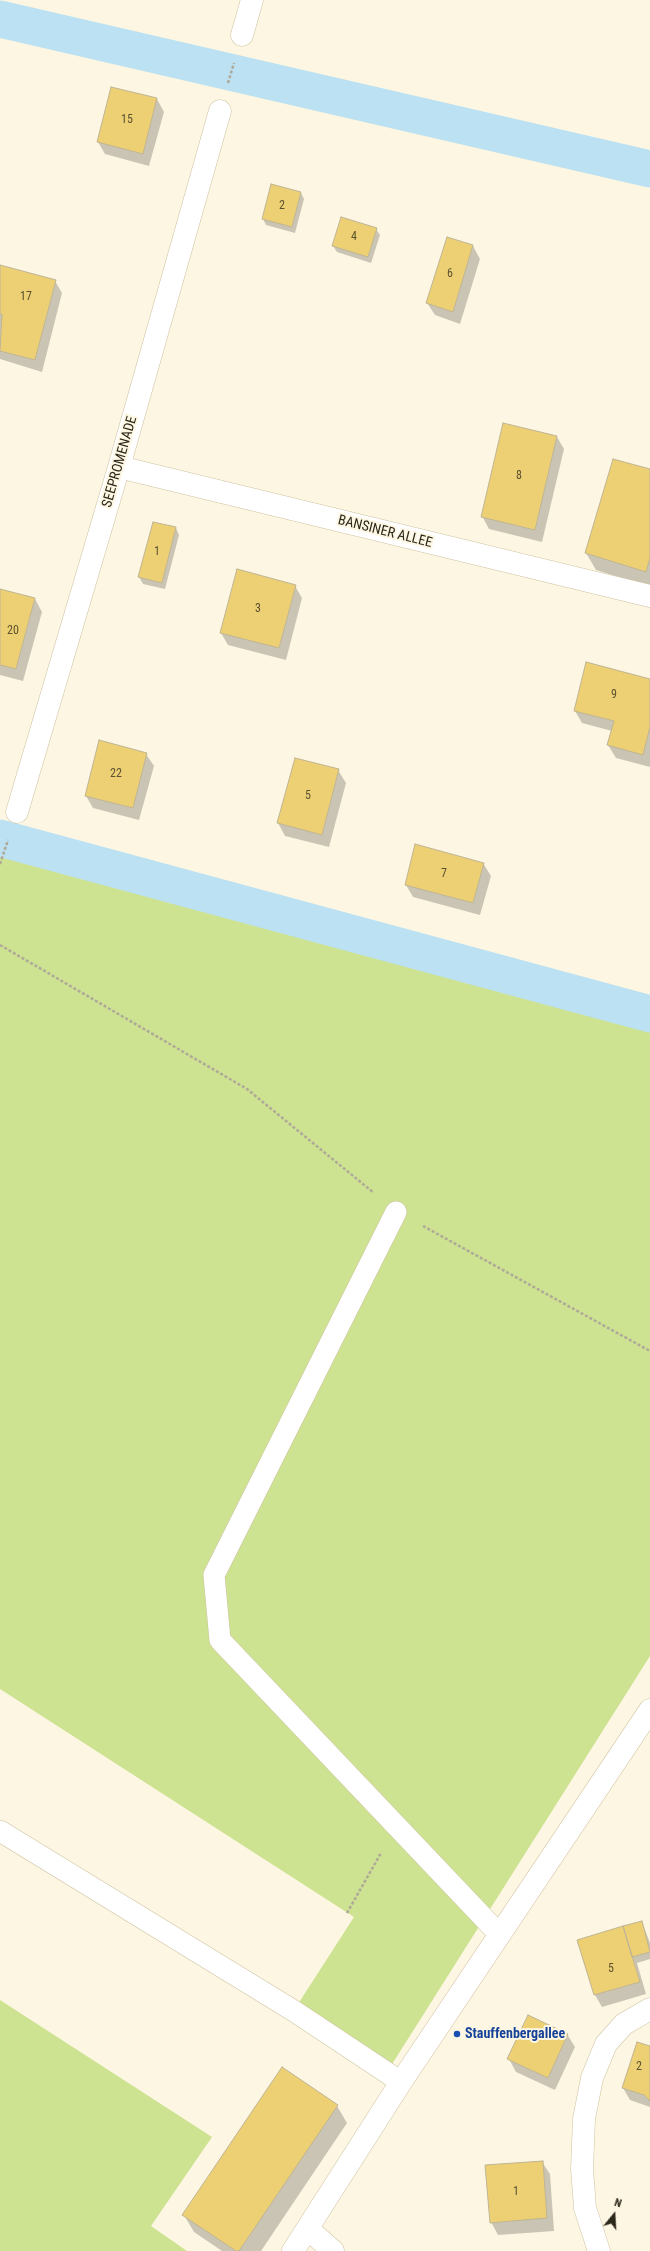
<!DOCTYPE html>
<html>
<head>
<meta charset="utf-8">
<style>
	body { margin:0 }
	#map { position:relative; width:650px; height:2251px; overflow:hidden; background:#fdf6e2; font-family:"Roboto Condensed",sans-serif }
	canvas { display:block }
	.north { position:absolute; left:594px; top:2195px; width:40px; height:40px; -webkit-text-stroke:3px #fdf6e2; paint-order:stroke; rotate:18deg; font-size:11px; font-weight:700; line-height:16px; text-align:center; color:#2b271a }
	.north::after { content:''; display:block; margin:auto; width:14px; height:18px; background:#2b271a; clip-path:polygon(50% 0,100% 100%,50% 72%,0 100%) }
</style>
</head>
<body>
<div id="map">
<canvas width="650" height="2251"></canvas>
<div class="north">N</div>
</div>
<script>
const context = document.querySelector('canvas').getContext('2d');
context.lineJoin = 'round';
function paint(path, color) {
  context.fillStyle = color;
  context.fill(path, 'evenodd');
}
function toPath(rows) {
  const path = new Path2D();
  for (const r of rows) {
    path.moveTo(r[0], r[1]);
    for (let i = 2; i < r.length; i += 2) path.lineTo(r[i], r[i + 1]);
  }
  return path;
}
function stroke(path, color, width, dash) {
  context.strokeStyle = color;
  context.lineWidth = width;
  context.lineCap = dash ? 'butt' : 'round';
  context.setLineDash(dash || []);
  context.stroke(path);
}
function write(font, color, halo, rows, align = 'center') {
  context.font = font + ' "Roboto Condensed",sans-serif';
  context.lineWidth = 4;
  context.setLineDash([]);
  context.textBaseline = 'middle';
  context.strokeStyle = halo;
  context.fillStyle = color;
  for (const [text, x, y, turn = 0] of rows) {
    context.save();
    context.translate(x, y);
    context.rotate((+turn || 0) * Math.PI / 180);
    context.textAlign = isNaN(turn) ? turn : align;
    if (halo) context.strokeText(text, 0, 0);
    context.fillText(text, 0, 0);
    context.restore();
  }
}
paint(toPath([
	[0,838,650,1014,650,1656,382,2080,289,2018,354,1917,0,1689],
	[0,2000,212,2137,151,2226,187,2251,0,2251]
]), '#cde392');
paint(toPath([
	[112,88,157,99,164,112,149,166,105,154,98,142],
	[301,193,304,199,295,233,266,225,263,219],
	[376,229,380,235,371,263,337,252,333,246],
	[448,238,473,246,480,259,460,324,435,315,427,303],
	[0,266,55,281,62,293,42,372,0,359],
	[557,437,564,449,542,542,489,529,482,516],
	[650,471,650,587,596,570,586,553],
	[154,523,176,528,179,535,165,589,143,584,139,577],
	[295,586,302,598,286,660,228,645,221,633],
	[0,590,35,599,42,612,23,681,0,675],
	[650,680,650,767,616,758,608,745,612,731,582,723,575,711],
	[146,754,154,766,139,820,93,808,86,796],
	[338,770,346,783,329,847,285,836,278,823],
	[483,863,491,876,480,915,413,897,406,885],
	[642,1922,650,1943,650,1959,637,1963,646,1994,602,2007,595,1995,578,1941],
	[567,2034,575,2047,555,2090,516,2072,509,2059],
	[650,2047,650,2107,630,2100,623,2088],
	[337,2106,347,2123,261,2251,222,2251,194,2232,184,2215],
	[542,2162,550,2174,554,2231,498,2235,491,2222]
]), '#0003');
stroke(toPath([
	[0,19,650,169],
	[0,838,650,1014]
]), '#bbe1f3', 37);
const building = toPath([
	[111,87,157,98,143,154,97,142,111,87],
	[271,184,301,192,292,227,262,219,271,184],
	[341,217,377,228,368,257,332,246,341,217],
	[447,237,473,245,453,312,426,303,447,237],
	[0,265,56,280,35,360,0,351,2,314,0,314,0,265],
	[503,423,557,436,535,530,481,517,503,423],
	[613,459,650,469,650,558,646,572,585,553,613,459],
	[153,522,176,527,162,583,138,577,153,522],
	[237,569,296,585,279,648,220,633,237,569],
	[0,589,35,598,16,669,0,665,0,589],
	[586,662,650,679,650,727,643,755,607,745,614,721,574,711,586,662],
	[99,740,147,753,133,808,85,796,99,740],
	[295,758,339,769,322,835,277,823,295,758],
	[415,844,484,863,473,903,405,885,415,844],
	[642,1921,650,1952,632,1957,623,1926,642,1921],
	[623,1926,640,1982,594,1995,577,1940,623,1926],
	[528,2015,568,2034,548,2078,507,2059,528,2015],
	[637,2042,650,2046,650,2101,644,2095,622,2088,637,2042],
	[282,2067,338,2105,239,2251,236,2251,182,2215,282,2067],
	[543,2161,547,2218,490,2223,485,2165,543,2161]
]);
paint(building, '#edd074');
stroke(building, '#bfb494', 1);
const lane = toPath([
	[396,1212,214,1575,220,1640,500,1935],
	[0,1831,294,2011,401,2082]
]);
const street = toPath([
	[242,35,252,0],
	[119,467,650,596],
	[17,812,119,467,220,111],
	[308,2229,333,2251],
	[293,2251,401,2082,650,1710],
	[599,2251,585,2208,582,2169,584,2119,592,2078,606,2044,624,2024,650,2009]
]);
stroke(lane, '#cec3a2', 22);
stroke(street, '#cec3a2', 23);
stroke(toPath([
	[228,83,234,63],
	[0,864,8,840],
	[0,945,247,1089,374,1193],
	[423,1226,650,1351],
	[347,1913,381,1853]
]), '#afa998', 2.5, [3, 2]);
stroke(lane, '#fff', 21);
stroke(street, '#fff', 22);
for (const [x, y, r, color] of [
	[457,2034,4,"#1a4fb4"]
]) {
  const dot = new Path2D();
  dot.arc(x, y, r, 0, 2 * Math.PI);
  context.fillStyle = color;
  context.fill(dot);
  stroke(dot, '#fdf6e2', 1.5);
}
write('12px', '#5c5130', null, [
	["15",127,120],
	["2",282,206],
	["4",354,237],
	["6",450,274],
	["17",26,297],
	["8",519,476],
	["1",157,552],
	["3",258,609],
	["20",13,631],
	["9",614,695],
	["22",116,774],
	["5",308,796],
	["7",444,874],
	["5",611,1969],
	["2",639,2067],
	["1",516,2192]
]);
write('14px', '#2b271a', '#fdf6e2', [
	["SEEPROMENADE",120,462,-74],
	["BANSINER ALLEE",385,532,14]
]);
write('bold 14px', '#164399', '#fdf6e2', [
	["Stauffenbergallee",465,2034]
], 'left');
</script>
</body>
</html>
